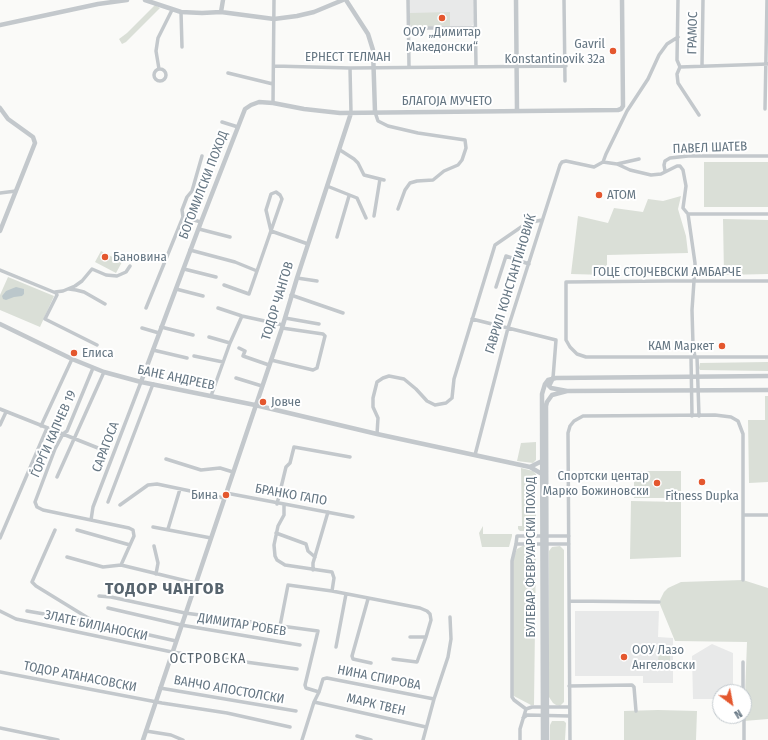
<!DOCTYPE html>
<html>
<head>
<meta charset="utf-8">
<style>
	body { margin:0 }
	#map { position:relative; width:768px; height:740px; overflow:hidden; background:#fafaf8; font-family:"Fira Sans Condensed",sans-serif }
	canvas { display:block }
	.north { position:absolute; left:712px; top:684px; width:40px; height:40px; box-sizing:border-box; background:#fff; border:1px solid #c1c8cd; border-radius:50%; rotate:148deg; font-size:11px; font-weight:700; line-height:16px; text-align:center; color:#657683 }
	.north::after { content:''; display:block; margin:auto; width:14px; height:18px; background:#e4572e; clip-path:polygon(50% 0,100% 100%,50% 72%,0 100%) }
</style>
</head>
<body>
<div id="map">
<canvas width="768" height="740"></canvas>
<div class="north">N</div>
</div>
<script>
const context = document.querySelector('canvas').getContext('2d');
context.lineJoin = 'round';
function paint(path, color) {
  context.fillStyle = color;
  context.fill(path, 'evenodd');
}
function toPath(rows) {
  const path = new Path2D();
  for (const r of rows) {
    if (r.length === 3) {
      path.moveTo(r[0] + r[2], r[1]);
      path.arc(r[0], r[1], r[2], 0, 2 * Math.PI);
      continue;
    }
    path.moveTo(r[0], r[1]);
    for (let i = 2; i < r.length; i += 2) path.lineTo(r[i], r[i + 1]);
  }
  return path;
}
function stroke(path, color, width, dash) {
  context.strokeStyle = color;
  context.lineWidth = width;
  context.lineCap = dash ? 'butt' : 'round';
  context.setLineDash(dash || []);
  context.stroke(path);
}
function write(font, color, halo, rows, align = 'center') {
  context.font = font + ' "Fira Sans Condensed",sans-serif';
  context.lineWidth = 4;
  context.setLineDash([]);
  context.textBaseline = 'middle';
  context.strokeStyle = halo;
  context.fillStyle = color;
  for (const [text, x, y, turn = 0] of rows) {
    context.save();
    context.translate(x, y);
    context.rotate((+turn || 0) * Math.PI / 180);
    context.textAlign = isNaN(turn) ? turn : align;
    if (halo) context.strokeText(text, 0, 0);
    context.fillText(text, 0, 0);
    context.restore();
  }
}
paint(toPath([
	[409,0,473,0,474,22,473,25,471,26,412,27,410,26],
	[575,611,659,611,658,637,673,638,673,683,643,683,643,676,575,676],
	[712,644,733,653,733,692,720,692,720,699,693,699,692,656]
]), '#e8e9e9');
paint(toPath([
	[155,5,160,8,126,42,122,44,119,39,127,33],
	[450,12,450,26,412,27,410,24,410,13],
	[704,162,768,162,768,207,704,207],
	[681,196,678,209,686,236,688,253,607,255,607,275,571,274,578,216,608,223,614,208,643,212,648,199,663,201],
	[723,219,768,220,768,274,724,275],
	[101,251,122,262,116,273,95,262],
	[8,277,54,296,40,327,0,310,0,295],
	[768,362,768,371,700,370,699,368,700,363],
	[765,396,768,396,768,482,749,483,748,420,765,420],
	[536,442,536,460,533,463,517,461,521,443],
	[521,468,533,471,536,474,536,530,533,531,520,531,518,529,518,526,522,526],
	[634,471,681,471,681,495,669,495,669,498,634,498],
	[631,501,681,502,681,557,630,559],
	[483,526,483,534,512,534,512,536,509,547,482,547,479,533],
	[526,544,533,544,536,546,534,705,531,705,512,695,512,561,517,549],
	[560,546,564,550,564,702,560,706,556,705,553,703,549,697,549,551,552,547],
	[743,580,768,588,768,719,744,721,747,642,675,641,659,602,664,592,668,588,681,582],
	[659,646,670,646,670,664,658,663],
	[658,710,697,711,696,740,624,740,624,711],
	[552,721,564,721,566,723,565,740,550,740,550,725]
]), '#dadfd7');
paint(toPath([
	[16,287,24,289,24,294,22,296,14,297,6,300,3,299,2,296,6,291]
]), '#bbc7cb');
stroke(toPath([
	[408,0,409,67],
	[475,0,476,66],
	[564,0,565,81],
	[678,0,677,60,680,67,768,64],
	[181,12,182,47],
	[408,28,475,28],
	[702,65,703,0],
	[274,66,350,68,566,66],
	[680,67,677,74,678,83,699,115],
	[350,68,351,113],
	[160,75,6],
	[159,69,156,51,158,38,172,10],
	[228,73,273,84],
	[273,103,274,0],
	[765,109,767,0],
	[375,112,378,121,388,126,418,133,465,140,466,148,462,160,458,165,444,171,433,180,417,181,410,183,405,190,398,209],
	[222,122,238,127],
	[340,150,354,159,358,163,364,175,384,180],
	[603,162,617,164,630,170,651,175,661,174,677,166,680,166,683,170,686,186,683,208,688,214,695,263,695,271,694,281,692,310,693,345,695,357,586,357,577,354,570,347,566,340,566,282,667,281,768,281],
	[603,162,606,154,627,111,648,79,659,55,667,44,678,37],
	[617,164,639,159],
	[665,171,664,165,665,161,670,158,688,156,768,156],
	[327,186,357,198,366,218],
	[0,193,16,191],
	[688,214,768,214],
	[374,216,380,179],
	[183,217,201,222],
	[199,229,230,237],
	[271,231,308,244],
	[337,237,349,196],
	[190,250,235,262,257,271],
	[184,269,216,277],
	[0,270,56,293,57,295,45,319,97,345],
	[297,278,317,281],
	[224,285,249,294,282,199,280,195,276,192,271,194,266,210,271,231],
	[496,287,506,256,529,264],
	[69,289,76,290,84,292,105,304],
	[176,289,203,296],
	[55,292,63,291,75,286,82,281,92,269,106,275,117,276,126,272,130,266],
	[291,295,343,313],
	[146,308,183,217,182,210,187,197,192,191,202,156],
	[218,308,242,316,283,325],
	[285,318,319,324],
	[472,319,556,340,553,378],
	[161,327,193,335],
	[142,328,159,333],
	[209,337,230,343],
	[239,348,245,351,243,356,269,365],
	[153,350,187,358],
	[194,356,223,362],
	[691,357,692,416],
	[695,357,768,357],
	[697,357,699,416],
	[271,360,313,370,317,368,325,336,323,334,282,328],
	[93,368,67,431,63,434,55,449,35,502,37,507,43,510,129,528,133,530,134,536,121,565],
	[236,378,262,386],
	[211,396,230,343,242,316],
	[0,409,98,448],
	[0,425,6,412],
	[41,426,72,359],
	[377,434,378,418,373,407,373,398,377,382,383,378,389,376,404,379,416,389,427,401,435,405,446,403,452,398,454,379,495,245,527,223,542,220],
	[475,455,508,328,560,165,562,162,566,161,594,167,603,162],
	[166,459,201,470,220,468,233,472],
	[57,477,104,372],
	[226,493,353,517],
	[108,502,153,384],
	[277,504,286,467,290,463,294,447,350,457],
	[120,505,148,485,157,484,224,498],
	[284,505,284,515,278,526,274,545,275,556,277,560,285,565,332,572,334,578,332,591],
	[743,515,768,515],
	[91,520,93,507,141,382],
	[153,527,211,538],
	[168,529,180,489],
	[55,530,32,582,36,586,93,621],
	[77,530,130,545],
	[276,533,306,544,308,551,315,557],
	[0,538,47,428],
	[516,544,569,544],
	[154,546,158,563,156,574],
	[67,557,103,567,121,565,195,583],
	[313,570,313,563,328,512],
	[99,596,111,597,185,613,318,631,305,685,306,688,319,692],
	[368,599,352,656,353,659,371,663],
	[569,601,659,602],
	[108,608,181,625,300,645],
	[0,611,16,619,172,652,297,669],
	[27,611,96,623,176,641],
	[280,626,288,585,332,591,420,608,427,611,430,614,431,620,426,637,410,637],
	[336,647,346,594],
	[393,659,417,662,426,637],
	[0,672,162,703,227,713,290,727],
	[569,686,632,685,634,687,636,711],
	[160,688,296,711],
	[743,692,743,662],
	[314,702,319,692,323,679,327,678,434,699],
	[526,709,532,707,569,707],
	[744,716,744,740],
	[523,718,527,715,569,716],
	[0,728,58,740],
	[146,731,171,735,183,740],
	[357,736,371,740],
	[302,740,314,702,426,727],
	[423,740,434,699,448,657,451,639,450,617],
	[520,740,520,729,526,709,514,700,512,697,512,561,516,544,517,536,569,536],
	[570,740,568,433,570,426,574,421,583,416,715,415,731,417,738,421,743,434,743,580]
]), '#c3c8cc', 3.5);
stroke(toPath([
	[145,0,181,12,202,13,221,12,274,19,297,16,314,12,343,0],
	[346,0,368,34,373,50,375,112],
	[516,0,517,111],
	[221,12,223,0],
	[0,25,98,4,127,0],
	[0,108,8,119,33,137,35,143,0,231],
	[0,324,72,359,104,372,141,382,255,405,377,434,530,467,542,474],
	[553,378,549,386,551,388,567,391,768,390],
	[141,382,201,222,245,109,251,105,259,102,273,103,304,109,340,113,618,110,621,109,623,106,622,0],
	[530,467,542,461],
	[143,740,282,328,297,278,351,113],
	[543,740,542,406,542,394,545,384,548,380,556,378,768,376],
	[547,740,546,406,547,402,552,395,567,391]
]), '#c3c8cc', 4.5);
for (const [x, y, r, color] of [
	[442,18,4,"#e4572e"],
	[613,51,4,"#e4572e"],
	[599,195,4,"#e4572e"],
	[105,257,4,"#e4572e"],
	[722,346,4,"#e4572e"],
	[74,353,4,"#e4572e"],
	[263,402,4,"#e4572e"],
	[702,482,4,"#e4572e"],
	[657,483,4,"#e4572e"],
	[226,495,4,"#e4572e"],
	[624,657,4,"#e4572e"]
]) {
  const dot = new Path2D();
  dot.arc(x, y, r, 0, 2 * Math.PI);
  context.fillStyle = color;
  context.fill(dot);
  stroke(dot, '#fff', 1.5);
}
write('13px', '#657683', '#fff', [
	["ООУ „Димитар",442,32,"center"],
	["Македонски“",442,47,"center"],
	["Gavril",605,44,"right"],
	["Konstantinovik 32a",605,59,"right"],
	["АТОМ",607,195],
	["Бановина",113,257],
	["КАМ Маркет",714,346,"right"],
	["Елиса",82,353],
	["Јовче",271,402],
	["Спортски центар",649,476,"right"],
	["Марко Божиновски",649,491,"right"],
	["Бина",218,495,"right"],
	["Fitness Dupka",702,496,"center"],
	["ООУ Лазо",632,650],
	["Ангеловски",632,665]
], 'left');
write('13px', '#657683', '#fff', [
	["ГРАМОС",693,33,-89],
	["ЕРНЕСТ ТЕЛМАН",348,57],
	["БЛАГОЈА МУЧЕТО",447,101],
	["ПАВЕЛ ШАТЕВ",710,148,-2],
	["БОГОМИЛСКИ ПОХОД",204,185,-69],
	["ГОЦЕ СТОЈЧЕВСКИ АМБАРЧЕ",667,272],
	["ГАВРИЛ КОНСТАНТИНОВИЌ",511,284,-73],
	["ТОДОР ЧАНГОВ",278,301,-73],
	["БАНЕ АНДРЕЕВ",176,378,12],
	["ЃОРЃИ КАПЧЕВ 19",54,434,-66],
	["САРАГОСА",106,447,-69],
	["БРАНКО ГАПО",291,495,10],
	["БУЛЕВАР ФЕВРУАРСКИ ПОХОД",531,557,-90],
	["ДИМИТАР РОБЕВ",242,625,9],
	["ЗЛАТЕ БИЛЈАНОСКИ",96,626,12],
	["ТОДОР АТАНАСОВСКИ",80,677,11],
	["НИНА СПИРОВА",379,678,11],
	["ВАНЧО АПОСТОЛСКИ",229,690,10],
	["МАРК ТВЕН",376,705,13]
]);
context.letterSpacing = '1px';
write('14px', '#57646e', '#fff', [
	["ОСТРОВСКА",208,659]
]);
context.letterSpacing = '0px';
context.letterSpacing = '1px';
write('bold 17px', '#57646e', '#fff', [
	["ТОДОР ЧАНГОВ",165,589]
]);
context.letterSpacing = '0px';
</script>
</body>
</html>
